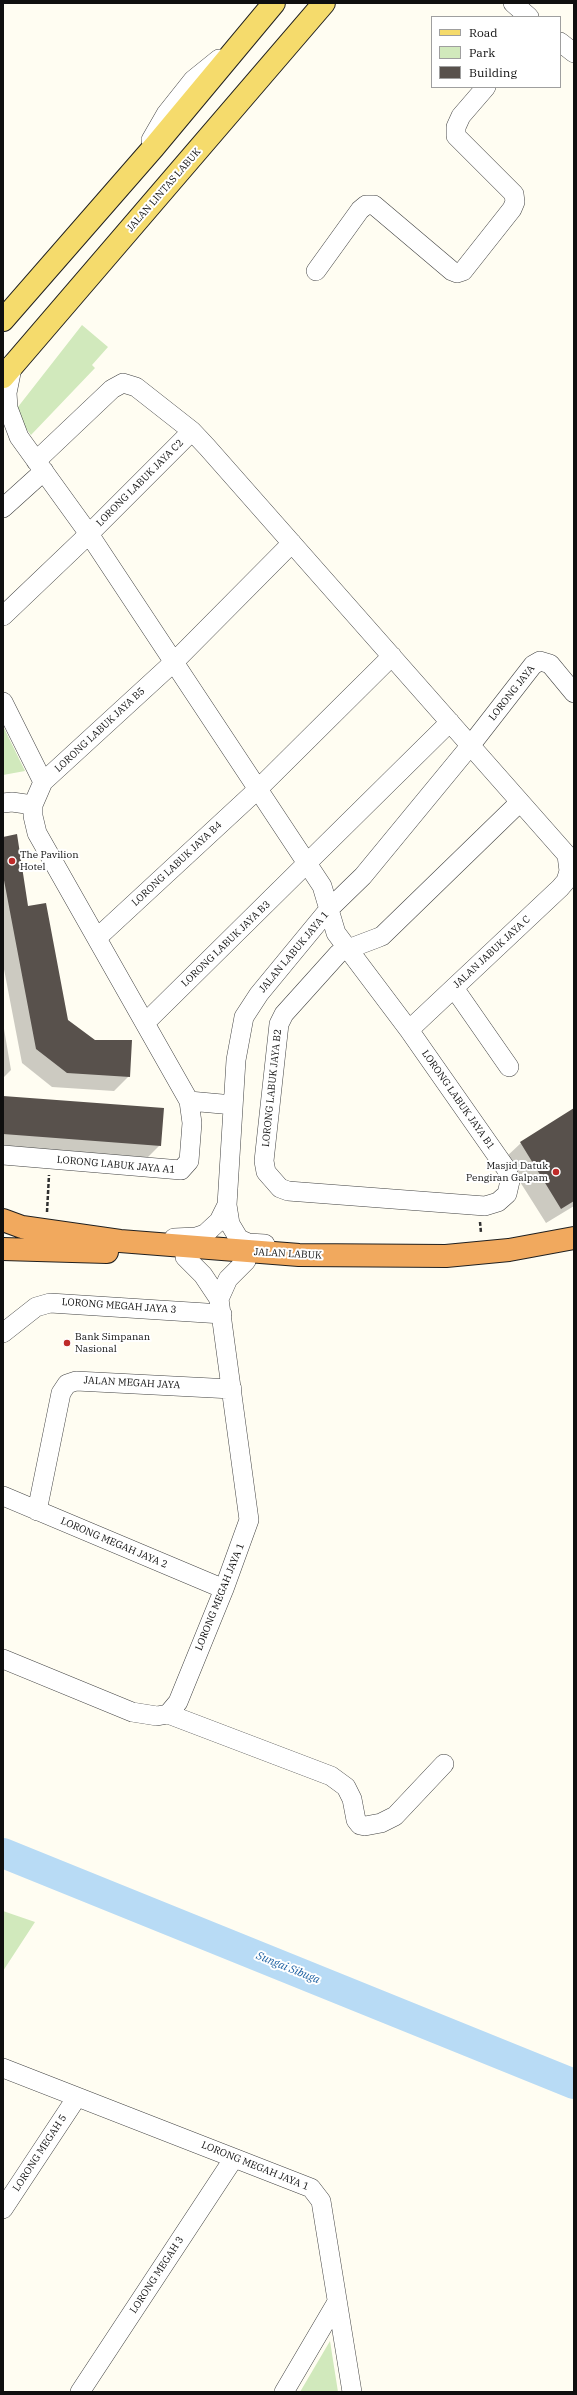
<!DOCTYPE html>
<html>
<head>
<meta charset="utf-8">
<style>
	body { margin:0 }
	#map { position:relative; width:577px; height:2395px; overflow:hidden; background:#fffdf2; font-family:"IBM Plex Serif",serif }
	canvas { display:block }
	.frame { position:absolute; inset:0; border:4px solid #0f0f0f; pointer-events:none }
	.legend { position:absolute; left:431px; top:16px; width:130px; height:72px; box-sizing:border-box; background:#fff; border:1px solid #9f9f9f; margin:0; padding:5px 7px; list-style:none; font-size:12px; color:#0f0f0f }
	.legend li { display:flex; align-items:center; gap:8px; height:20px }
	.legend b { width:20px; border:1px solid #9f9f9f }
</style>
</head>
<body>
<div id="map">
<canvas width="577" height="2395"></canvas>
<div class="frame"></div>
<ul class="legend">
<li><b style="height:5px;background:#f5db6c"></b>Road</li>
<li><b style="height:11px;background:#d1e9bc"></b>Park</li>
<li><b style="height:11px;background:#58514c"></b>Building</li>
</ul>
</div>
<script>
const context = document.querySelector('canvas').getContext('2d');
context.lineJoin = 'round';
function paint(path, color) {
  context.fillStyle = color;
  context.fill(path, 'evenodd');
}
function toPath(rows) {
  const path = new Path2D();
  for (const r of rows) {
    path.moveTo(r[0], r[1]);
    for (let i = 2; i < r.length; i += 2) path.lineTo(r[i], r[i + 1]);
  }
  return path;
}
function stroke(path, color, width, dash) {
  context.strokeStyle = color;
  context.lineWidth = width;
  context.lineCap = dash ? 'butt' : 'round';
  context.setLineDash(dash || []);
  context.stroke(path);
}
function write(font, color, halo, rows, align = 'center') {
  context.font = font + ' "IBM Plex Serif",serif';
  context.lineWidth = 4;
  context.setLineDash([]);
  context.textBaseline = 'middle';
  context.strokeStyle = halo;
  context.fillStyle = color;
  for (const [text, x, y, turn = 0] of rows) {
    context.save();
    context.translate(x, y);
    context.rotate((+turn || 0) * Math.PI / 180);
    context.textAlign = isNaN(turn) ? turn : align;
    if (halo) context.strokeText(text, 0, 0);
    context.fillText(text, 0, 0);
    context.restore();
  }
}
paint(toPath([
	[82,325,108,347,92,365,95,368,31,435,14,412],
	[3,726,25,771,3,775],
	[3,1911,35,1922,3,1971],
	[330,2341,338,2392,300,2392]
]), '#d1e9bc');
paint(toPath([
	[3,838,68,1021,129,1076,114,1091,52,1087,22,1063,3,964],
	[3,1023,11,1070,3,1078],
	[3,1097,160,1145,144,1161,3,1150],
	[574,1110,574,1206,546,1223,505,1158,521,1143]
]), '#0003');
stroke(toPath([
	[3,1853,574,2084]
]), '#b8dbf5', 30);
paint(toPath([
	[17,834,28,906,46,903,68,1020,95,1040,132,1040,130,1077,67,1073,36,1049,3,875,3,837],
	[3,1096,164,1108,161,1146,3,1134],
	[574,1108,574,1201,561,1209,520,1142]
]), '#58514c');
const minor = toPath([
	[513,3,529,17],
	[560,42,574,53],
	[151,140,166,114,193,80,219,59],
	[316,271,360,210,366,205,374,205,452,271,457,273,463,271,512,209,515,202,514,194,456,136,456,127,461,116,486,87],
	[13,363,7,393,8,408,19,437,89,534,322,886,336,933,348,949,409,1030,507,1170,510,1181,507,1194,498,1202,485,1206,288,1191,280,1188,266,1172,264,1161,279,1024,284,1014,338,954,342,951,348,949,377,938,382,936,520,802],
	[36,461,112,389,123,383,136,387,192,431,207,447,567,855,569,871,566,881,560,888,409,1030],
	[3,508,44,471],
	[3,616,89,534,192,431],
	[3,702,43,782],
	[3,803,12,802,33,805],
	[97,938,257,790,392,656],
	[454,988,509,1067],
	[145,1023,450,722],
	[233,1105,189,1101,37,833,33,816,33,805,43,782,175,661,292,543],
	[3,1155,181,1170,189,1161,192,1123,189,1101],
	[174,1238,196,1237,205,1234,219,1221,227,1205],
	[265,1244,248,1243,239,1239,230,1224,227,1205,236,1060,244,1017,259,994,329,909,363,876,470,746,533,665,540,661,550,664,574,693],
	[219,1299,228,1279,246,1261],
	[3,1333,36,1307,50,1303,222,1314],
	[3,1496,224,1589],
	[37,1511,61,1393,67,1384,76,1381,232,1389],
	[3,1659,132,1712,157,1716,168,1714,178,1702,224,1589,249,1520,219,1299,203,1275,185,1257],
	[168,1714,331,1776,346,1787,352,1799,356,1820,360,1825,365,1826,381,1823,395,1816,444,1764],
	[3,2068,311,2188,321,2201,352,2392],
	[3,2209,77,2097],
	[80,2392,234,2158],
	[284,2392,337,2302]
]);
const major = toPath([
	[3,320,154,147,274,3],
	[3,377,324,3]
]);
const highway = toPath([
	[3,1220,22,1227,120,1241,299,1255,446,1256,509,1250,574,1238],
	[3,1249,107,1252]
]);
stroke(minor, '#424242', 20);
stroke(major, '#202020', 24);
stroke(highway, '#202020', 24);
stroke(toPath([
	[47,1212,49,1175],
	[480,1222,481,1233]
]), '#313131', 2.5, [4, 2]);
stroke(minor, '#fff', 19);
stroke(major, '#f5db6c', 22);
stroke(highway, '#f1a95e', 22);
for (const [x, y, r, color] of [
	[12,861,4,"#be2b29"],
	[556,1172,4,"#be2b29"],
	[67,1343,4,"#be2b29"]
]) {
  const dot = new Path2D();
  dot.arc(x, y, r, 0, 2 * Math.PI);
  context.fillStyle = color;
  context.fill(dot);
  stroke(dot, '#fff', 1.5);
}
write('10px', '#0f0f0f', '#fff', [
	["JALAN LINTAS LABUK",164,190,-49],
	["LORONG LABUK JAYA C2",140,483,-45],
	["LORONG JAYA",512,693,-52],
	["LORONG LABUK JAYA B5",100,730,-43],
	["LORONG LABUK JAYA B4",177,864,-43],
	["LORONG LABUK JAYA B3",226,944,-44],
	["JALAN LABUK JAYA 1",294,952,-50],
	["JALAN JABUK JAYA C",492,952,-43],
	["LORONG LABUK JAYA B2",272,1088,-84],
	["LORONG LABUK JAYA B1",458,1100,55],
	["LORONG LABUK JAYA A1",116,1165,5],
	["JALAN LABUK",288,1254,3],
	["LORONG MEGAH JAYA 3",119,1306,4],
	["JALAN MEGAH JAYA",132,1383,3],
	["LORONG MEGAH JAYA 2",114,1543,23],
	["LORONG MEGAH JAYA 1",220,1597,-68],
	["LORONG MEGAH 5",40,2153,-57],
	["LORONG MEGAH JAYA 1",255,2166,22],
	["LORONG MEGAH 3",157,2275,-57]
]);
write('10px', '#0f0f0f', '#fff', [
	["The Pavilion",20,855],
	["Hotel",20,867],
	["Masjid Datuk",548,1166,"right"],
	["Pengiran Galpam",548,1178,"right"],
	["Bank Simpanan",75,1337],
	["Nasional",75,1349]
], 'left');
write('italic 11px', '#1a5ea0', '#fff', [
	["Sungai Sibuga",288,1968,22]
]);
</script>
</body>
</html>
